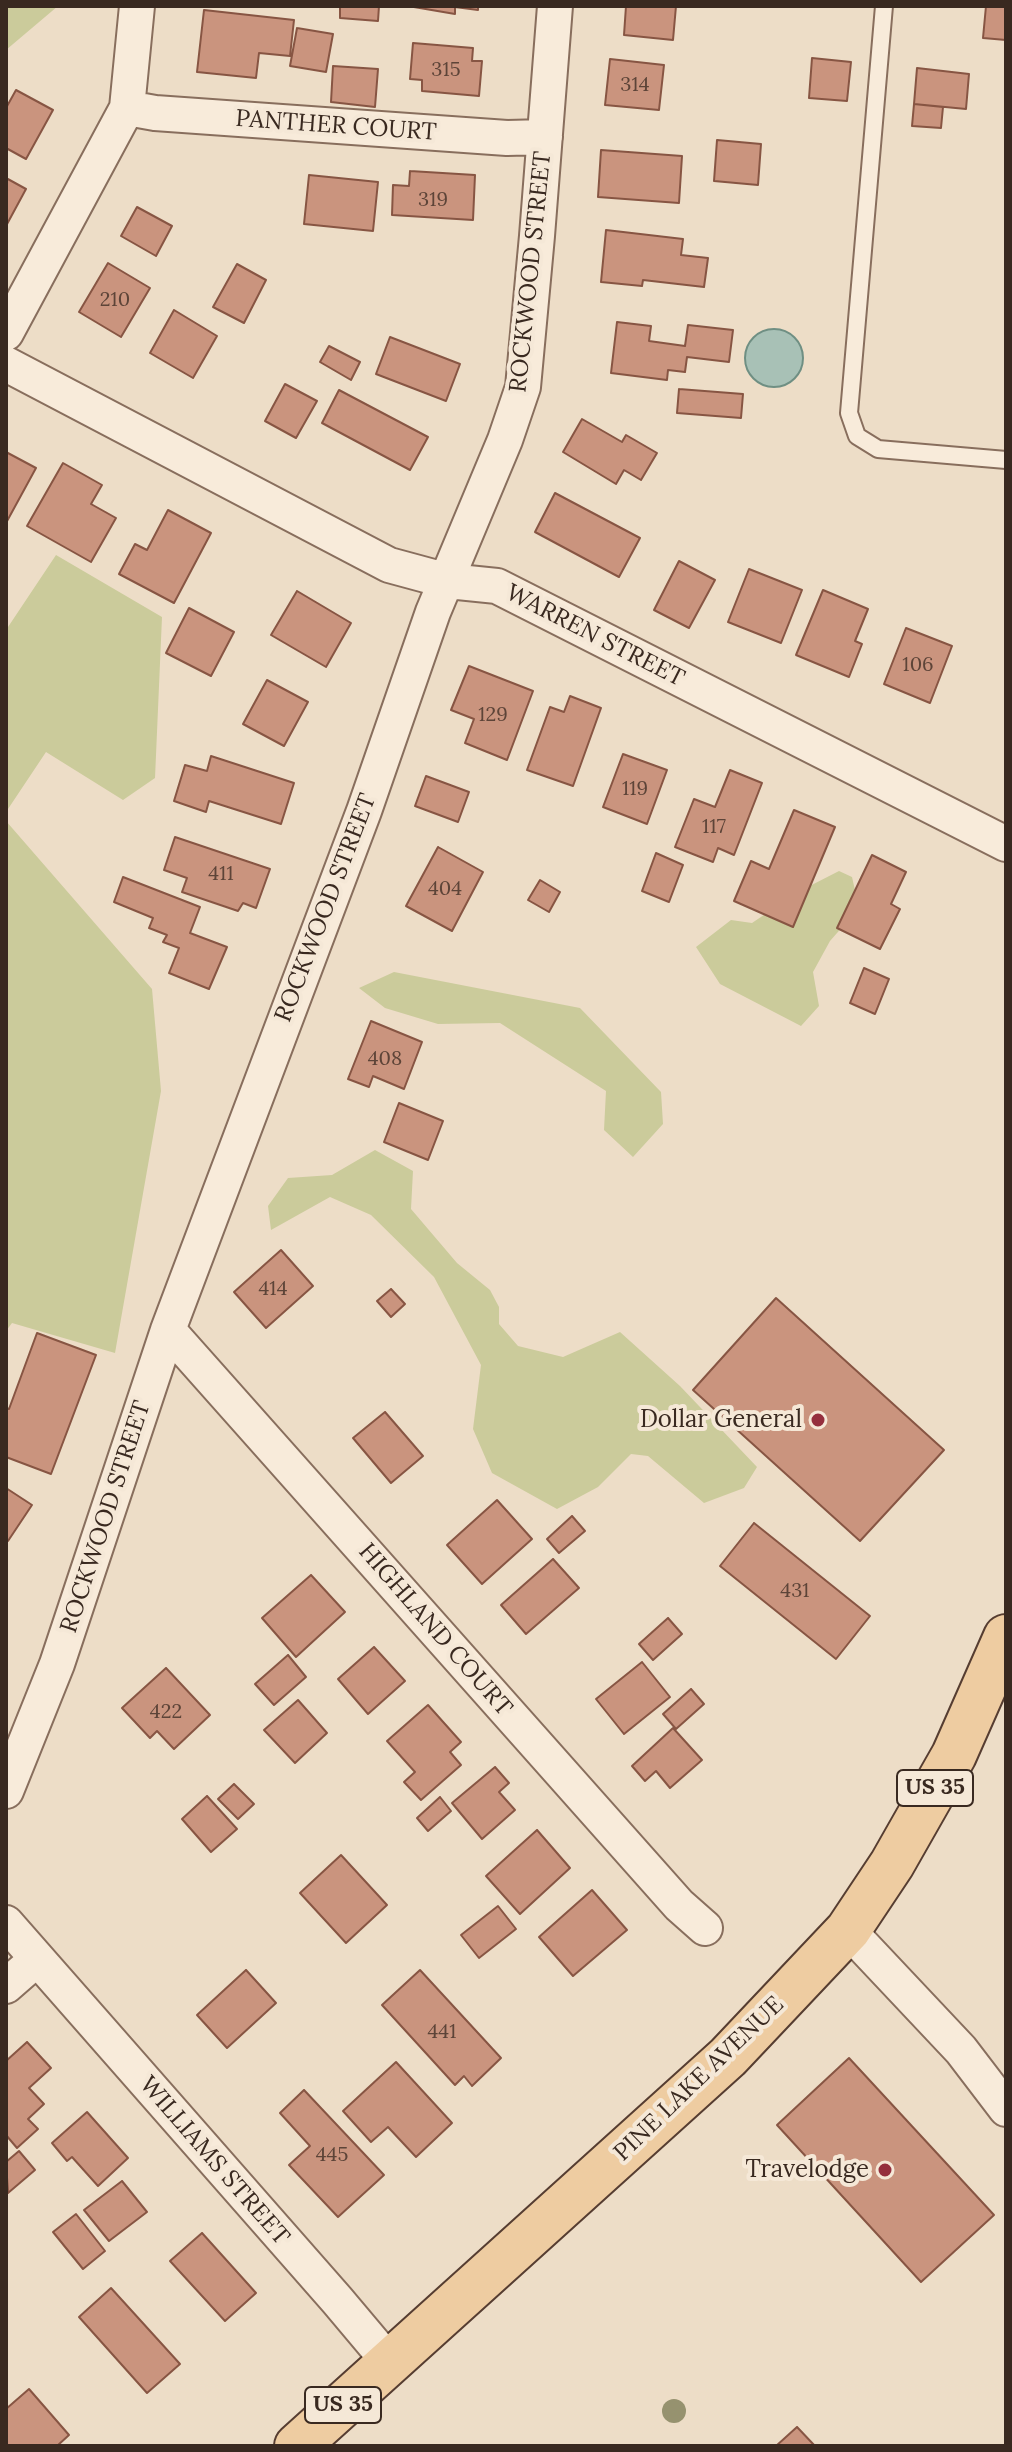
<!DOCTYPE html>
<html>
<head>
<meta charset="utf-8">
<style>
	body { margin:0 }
	#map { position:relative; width:1012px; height:2452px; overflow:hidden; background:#edddc7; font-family:Lora,serif }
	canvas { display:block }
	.frame { position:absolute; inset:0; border:8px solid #392920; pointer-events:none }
</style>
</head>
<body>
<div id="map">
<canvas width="1012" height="2452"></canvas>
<div class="frame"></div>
</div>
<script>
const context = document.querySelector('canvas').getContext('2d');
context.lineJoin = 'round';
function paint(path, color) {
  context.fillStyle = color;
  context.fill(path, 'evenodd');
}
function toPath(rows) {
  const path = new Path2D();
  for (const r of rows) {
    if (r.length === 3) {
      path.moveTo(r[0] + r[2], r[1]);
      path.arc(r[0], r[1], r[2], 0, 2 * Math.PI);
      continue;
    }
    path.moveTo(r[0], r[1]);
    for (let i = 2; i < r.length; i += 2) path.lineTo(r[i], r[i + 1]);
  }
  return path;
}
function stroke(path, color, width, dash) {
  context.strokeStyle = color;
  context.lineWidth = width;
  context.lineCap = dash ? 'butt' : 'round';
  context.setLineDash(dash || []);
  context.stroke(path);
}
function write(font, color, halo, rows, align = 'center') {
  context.font = font + ' Lora,serif';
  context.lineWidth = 8;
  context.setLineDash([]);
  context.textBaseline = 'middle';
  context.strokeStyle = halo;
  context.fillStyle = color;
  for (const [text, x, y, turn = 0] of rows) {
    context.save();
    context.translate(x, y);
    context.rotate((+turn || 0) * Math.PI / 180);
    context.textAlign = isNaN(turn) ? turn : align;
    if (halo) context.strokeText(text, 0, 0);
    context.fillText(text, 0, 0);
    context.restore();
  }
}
paint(toPath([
	[6,6,58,6,6,50],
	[56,555,162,617,155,778,123,800,46,752,6,812,6,630],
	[6,821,152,989,161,1091,115,1353,12,1323,6,1331],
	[839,871,852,877,859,908,830,941,813,972,819,1006,801,1026,720,984,696,947,731,920,752,923,798,892],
	[394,972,580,1008,661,1092,663,1124,633,1157,604,1130,606,1091,500,1023,438,1024,385,1008,359,988],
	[375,1150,413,1171,411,1209,457,1263,490,1290,499,1307,499,1324,518,1346,563,1357,620,1332,680,1386,757,1467,744,1488,704,1503,648,1456,631,1454,598,1487,557,1509,492,1473,473,1429,481,1365,434,1277,371,1215,330,1197,271,1230,268,1206,288,1178,332,1175]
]), '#cbcb9b');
const water = toPath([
	[774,358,29]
]);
paint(water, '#a8c1b6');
stroke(water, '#6f8f83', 2);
const building = toPath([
	[340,6,379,6,378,21,340,18,340,6],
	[408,6,478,6,478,10,455,7,455,14,408,6],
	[626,6,676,6,673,40,624,35,626,6],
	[986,6,1006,6,1006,40,983,38,986,6],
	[204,10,294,20,290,56,259,53,256,78,197,72,204,10],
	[297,28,333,34,326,72,290,66,297,28],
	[413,43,473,48,472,61,482,61,479,96,422,91,422,80,410,79,413,43],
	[812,58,851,62,847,101,809,98,812,58],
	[610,59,664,65,659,110,605,105,610,59],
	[333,66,378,69,375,107,331,102,333,66],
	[917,68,969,74,966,109,914,104,917,68],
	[16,90,53,110,26,159,6,148,6,108,16,90],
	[914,104,943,107,941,128,912,126,914,104],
	[717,140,761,144,758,185,714,181,717,140],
	[601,150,682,156,679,203,598,197,601,150],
	[410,171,475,175,473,220,392,215,393,185,409,186,410,171],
	[309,175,378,182,373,231,304,224,309,175],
	[6,178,26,189,6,226,6,178],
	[137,207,172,226,156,256,121,236,137,207],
	[606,230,683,239,681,255,708,258,704,287,643,280,642,286,601,282,606,230],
	[108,263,150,288,121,337,79,312,108,263],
	[237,264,266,280,244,323,213,307,237,264],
	[174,310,217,336,193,378,150,353,174,310],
	[617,322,651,326,649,341,685,346,688,325,733,330,729,362,687,357,685,372,668,370,667,380,611,373,617,322],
	[390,337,460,364,446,401,376,374,390,337],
	[329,346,360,362,351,380,320,362,329,346],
	[285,384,317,401,296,438,265,421,285,384],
	[679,389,743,394,741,418,677,413,679,389],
	[339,390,428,437,410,470,322,423,339,390],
	[582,419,622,442,626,435,657,453,641,480,624,470,616,484,563,452,582,419],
	[6,452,36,468,6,523,6,452],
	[63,463,102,485,91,504,116,518,91,562,27,526,63,463],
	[555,493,640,538,619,577,535,532,555,493],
	[168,510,211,533,174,603,119,574,135,544,147,550,168,510],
	[679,561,715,580,689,628,654,610,679,561],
	[749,569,802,590,781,643,728,622,749,569],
	[823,590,868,609,855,641,862,644,849,677,796,655,823,590],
	[297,591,351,623,326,667,271,635,297,591],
	[189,608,234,632,211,676,166,653,189,608],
	[906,628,952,646,930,703,884,684,906,628],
	[469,666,533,691,507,760,465,743,474,719,451,710,469,666],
	[267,680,308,702,284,746,243,724,267,680],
	[570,696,601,708,573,786,527,770,550,707,564,712,570,696],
	[623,754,667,770,647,824,603,807,623,754],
	[211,756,294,783,281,824,209,801,206,812,174,801,185,765,207,771,211,756],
	[730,770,762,783,734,855,718,848,713,862,675,847,694,799,715,807,730,770],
	[426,776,469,792,458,822,415,806,426,776],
	[794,810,835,827,793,927,734,901,751,861,769,869,794,810],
	[175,837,270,869,256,908,243,903,238,911,182,892,187,878,164,870,175,837],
	[438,847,483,872,452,931,406,906,438,847],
	[656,853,683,865,669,902,642,891,656,853],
	[872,855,906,872,891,904,900,909,880,949,837,928,872,855],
	[123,877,200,907,190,933,227,947,209,989,169,973,179,948,163,942,167,935,149,928,153,918,114,902,123,877],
	[540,880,560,892,549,912,528,900,540,880],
	[864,968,889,979,875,1014,850,1003,864,968],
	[371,1021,422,1042,404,1089,373,1076,369,1087,348,1079,371,1021],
	[399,1103,443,1121,428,1160,384,1142,399,1103],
	[281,1250,313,1286,266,1328,234,1292,281,1250],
	[391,1289,405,1304,391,1317,377,1301,391,1289],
	[776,1298,944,1450,860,1541,693,1390,776,1298],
	[37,1333,96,1355,51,1474,6,1457,6,1408,9,1409,37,1333],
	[385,1412,423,1456,391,1483,353,1438,385,1412],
	[6,1488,32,1505,8,1541,6,1539,6,1488],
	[497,1500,532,1539,482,1584,447,1545,497,1500],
	[572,1516,585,1531,559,1553,547,1539,572,1516],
	[754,1523,870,1616,836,1659,720,1566,754,1523],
	[553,1559,579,1588,526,1634,501,1605,553,1559],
	[311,1575,345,1612,296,1657,262,1618,311,1575],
	[668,1618,682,1634,653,1660,639,1644,668,1618],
	[374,1647,405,1681,368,1714,338,1679,374,1647],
	[288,1655,306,1677,274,1705,255,1684,288,1655],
	[642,1662,670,1697,624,1734,596,1699,642,1662],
	[166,1668,210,1715,174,1749,157,1731,150,1738,122,1708,166,1668],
	[691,1689,704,1704,676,1729,663,1714,691,1689],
	[298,1700,327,1733,295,1763,264,1730,298,1700],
	[428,1705,461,1742,450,1752,461,1765,421,1800,404,1782,415,1772,387,1741,428,1705],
	[673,1728,702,1760,670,1788,656,1771,645,1781,632,1766,673,1728],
	[495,1767,509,1783,499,1792,515,1810,482,1839,452,1803,495,1767],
	[234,1784,254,1804,238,1819,218,1799,234,1784],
	[207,1796,237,1829,211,1852,182,1819,207,1796],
	[440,1797,451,1811,428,1831,417,1818,440,1797],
	[537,1830,570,1868,520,1914,486,1876,537,1830],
	[341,1855,387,1905,346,1943,300,1893,341,1855],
	[592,1890,627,1930,573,1976,539,1937,592,1890],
	[498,1906,516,1929,479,1958,461,1935,498,1906],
	[246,1970,276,2003,227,2048,197,2015,246,1970],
	[420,1970,501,2058,472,2086,464,2076,455,2085,382,2005,420,1970],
	[27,2042,51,2068,29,2088,44,2104,28,2119,38,2129,17,2148,6,2135,6,2061,27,2042],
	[849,2058,994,2215,921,2282,777,2125,849,2058],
	[396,2062,452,2123,416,2157,388,2127,371,2142,343,2111,396,2062],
	[304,2090,384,2175,338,2217,289,2165,310,2146,280,2113,304,2090],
	[87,2112,128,2158,98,2186,72,2157,67,2161,52,2143,87,2112],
	[19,2151,35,2170,8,2193,6,2162,19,2151],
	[122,2181,147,2212,109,2241,84,2210,122,2181],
	[76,2214,105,2251,83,2269,53,2232,76,2214],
	[202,2233,256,2293,225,2321,170,2261,202,2233],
	[111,2288,180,2364,147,2393,79,2317,111,2288],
	[29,2389,69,2435,57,2446,6,2446,6,2409,29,2389],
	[797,2427,815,2446,776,2446,797,2427]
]);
paint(building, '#ca947e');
stroke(building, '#875543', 2);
const service = toPath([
	[884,6,849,413,857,436,878,449,1006,460]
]);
const minor = toPath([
	[127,108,155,113,507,138,545,137],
	[6,333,127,108,137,6],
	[6,364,389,565,448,581,497,586,1006,844],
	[168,1330,679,1905,705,1928],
	[6,1791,57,1664,168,1330,364,811,433,612,505,440,523,387,537,236,555,6],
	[6,1923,337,2300,390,2363],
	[848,1930,961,2050,1006,2109],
	[6,1986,37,1959]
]);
const primary = toPath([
	[297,2446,728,2057,848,1930,892,1864,954,1755,1006,1637]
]);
stroke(service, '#886e5d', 20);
stroke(minor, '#886e5d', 38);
stroke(primary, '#563d31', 48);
stroke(service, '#f8ebda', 16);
stroke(minor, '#f8ebda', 34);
stroke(primary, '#eecca1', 44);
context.fillStyle = '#96926f';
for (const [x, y] of [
	[674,2411]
]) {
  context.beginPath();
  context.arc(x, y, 12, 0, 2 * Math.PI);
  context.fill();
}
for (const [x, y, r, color] of [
	[818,1420,8,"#952f3d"],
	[885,2170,8,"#952f3d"]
]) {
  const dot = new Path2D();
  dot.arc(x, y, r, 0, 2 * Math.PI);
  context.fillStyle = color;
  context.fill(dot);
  stroke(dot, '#f5e8d7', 3);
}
write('20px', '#5d4438', null, [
	["315",446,70],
	["314",635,85],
	["319",433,200],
	["210",115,300],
	["106",918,665],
	["129",493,715],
	["119",635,789],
	["117",714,827],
	["411",221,874],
	["404",445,889],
	["408",385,1059],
	["414",273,1289],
	["431",795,1591],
	["422",166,1712],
	["441",442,2032],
	["445",332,2155]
]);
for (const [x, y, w] of [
	[935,1788,76],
	[343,2405,76]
]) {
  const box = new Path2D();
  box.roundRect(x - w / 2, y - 18, w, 36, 6);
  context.fillStyle = '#f5e8d7';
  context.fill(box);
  stroke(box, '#392920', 2);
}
write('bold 22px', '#392920', null, [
	["US 35",935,1788],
	["US 35",343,2405]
]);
write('24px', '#392920', '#f5e8d7', [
	["PANTHER COURT",336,126,4],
	["ROCKWOOD STREET",531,272,-84],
	["WARREN STREET",595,636,27],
	["ROCKWOOD STREET",326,908,-69],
	["ROCKWOOD STREET",106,1517,-72],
	["HIGHLAND COURT",435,1630,49],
	["PINE LAKE AVENUE",699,2079,-44],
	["WILLIAMS STREET",214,2161,49]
]);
write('24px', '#392920', '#f5e8d7', [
	["Dollar General",802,1420],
	["Travelodge",869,2170]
], 'right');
</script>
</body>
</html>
